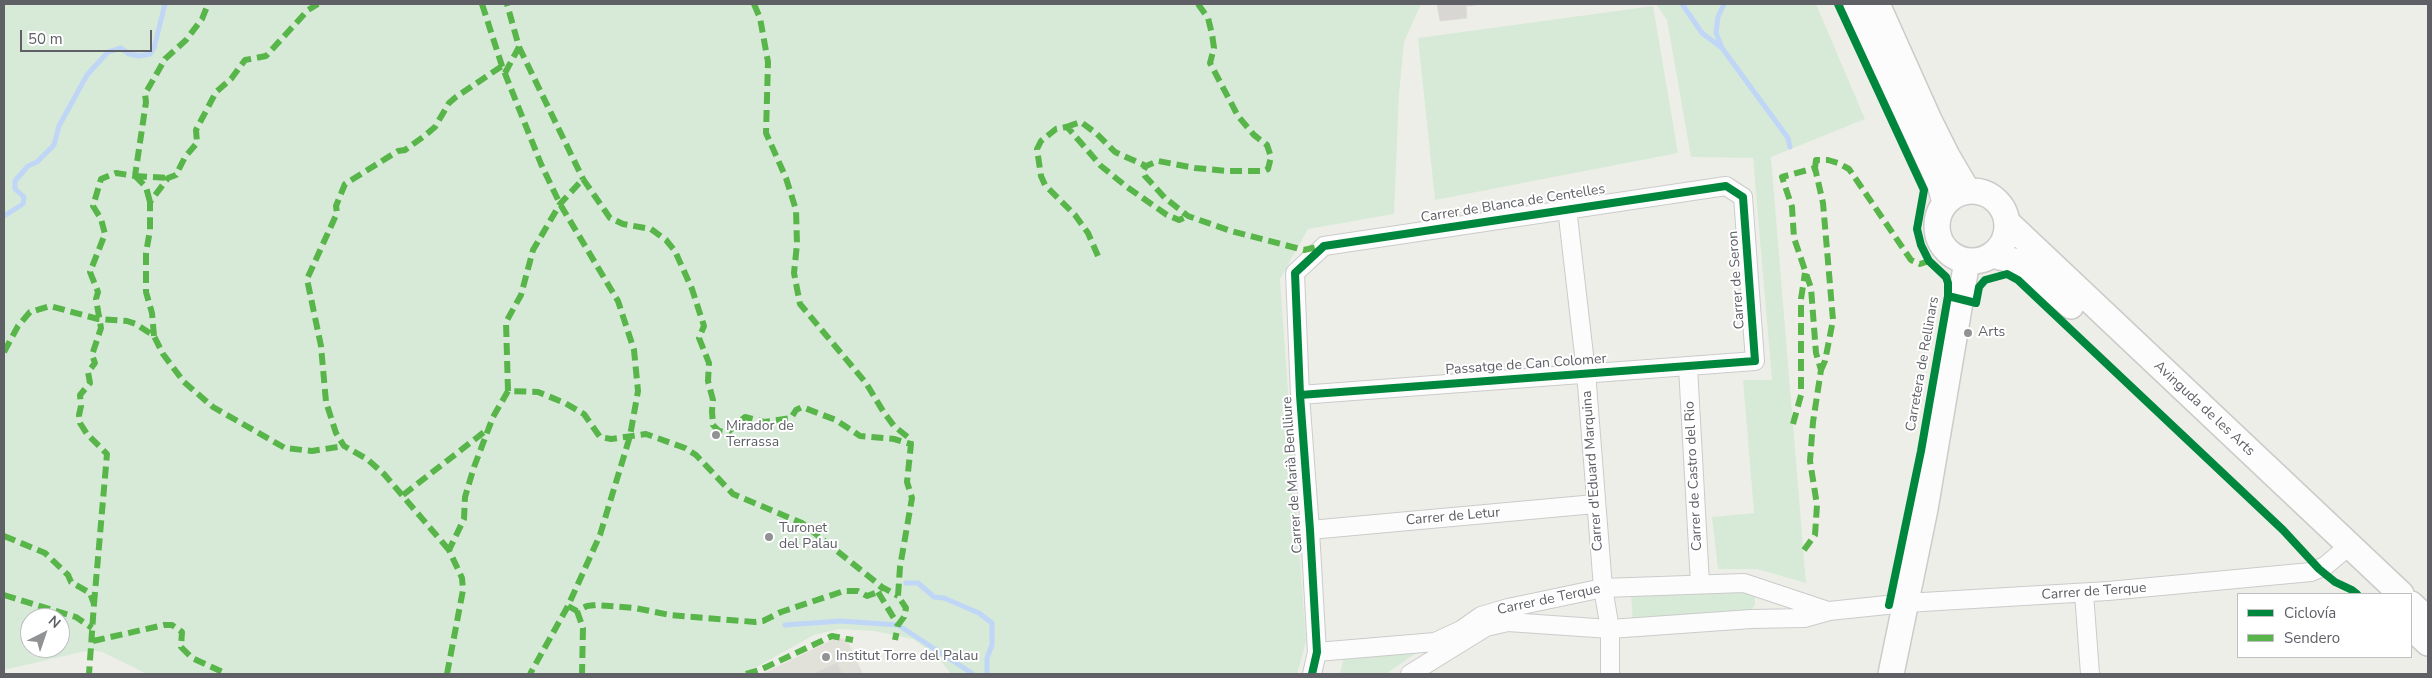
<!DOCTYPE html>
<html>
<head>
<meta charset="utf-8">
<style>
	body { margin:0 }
	#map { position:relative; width:2432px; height:678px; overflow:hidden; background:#eeeee9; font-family:"Nunito Sans",sans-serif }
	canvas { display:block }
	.frame { position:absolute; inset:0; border:5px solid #5e6066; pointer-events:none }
	.legend { position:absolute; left:2237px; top:593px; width:175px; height:65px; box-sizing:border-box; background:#fff; border:1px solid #bfbfc2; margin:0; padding:6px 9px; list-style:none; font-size:15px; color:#5e6066 }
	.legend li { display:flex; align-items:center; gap:10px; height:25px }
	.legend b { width:25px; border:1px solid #bfbfc2 }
	.north { position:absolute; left:20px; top:608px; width:50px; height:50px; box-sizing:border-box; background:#fff; border:1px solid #bfbfc2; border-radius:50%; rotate:41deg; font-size:14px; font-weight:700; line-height:20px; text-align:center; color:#5e6066 }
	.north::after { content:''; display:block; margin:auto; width:18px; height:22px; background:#909294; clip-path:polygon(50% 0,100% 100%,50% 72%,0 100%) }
	.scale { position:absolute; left:20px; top:30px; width:132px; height:22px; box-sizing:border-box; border:2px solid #5e6066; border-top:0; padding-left:6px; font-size:15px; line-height:18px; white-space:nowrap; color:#5e6066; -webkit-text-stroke:4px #fff; paint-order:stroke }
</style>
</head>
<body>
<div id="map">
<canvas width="2432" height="678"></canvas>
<div class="frame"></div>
<ul class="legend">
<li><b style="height:6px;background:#00873e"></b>Ciclovía</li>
<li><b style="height:6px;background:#58b549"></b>Sendero</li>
</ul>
<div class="north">N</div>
<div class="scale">50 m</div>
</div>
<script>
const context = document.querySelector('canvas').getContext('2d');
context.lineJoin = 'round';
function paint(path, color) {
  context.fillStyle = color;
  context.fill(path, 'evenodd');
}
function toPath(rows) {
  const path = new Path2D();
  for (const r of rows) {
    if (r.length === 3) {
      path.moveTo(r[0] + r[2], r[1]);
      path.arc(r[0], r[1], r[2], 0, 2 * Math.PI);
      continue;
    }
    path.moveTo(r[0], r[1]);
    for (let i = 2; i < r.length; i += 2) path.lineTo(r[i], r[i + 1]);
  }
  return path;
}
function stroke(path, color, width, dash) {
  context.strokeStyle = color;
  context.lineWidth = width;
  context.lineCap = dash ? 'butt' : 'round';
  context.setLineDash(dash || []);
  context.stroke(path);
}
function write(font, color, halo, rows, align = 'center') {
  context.font = font + ' "Nunito Sans",sans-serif';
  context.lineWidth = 4;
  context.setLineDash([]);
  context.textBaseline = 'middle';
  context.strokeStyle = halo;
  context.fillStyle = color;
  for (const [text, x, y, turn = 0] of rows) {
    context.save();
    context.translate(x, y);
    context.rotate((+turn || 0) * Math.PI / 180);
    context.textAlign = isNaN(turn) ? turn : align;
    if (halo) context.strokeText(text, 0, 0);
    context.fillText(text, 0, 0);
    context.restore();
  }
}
paint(toPath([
	[838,637,847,640,863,674,762,674]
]), '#e1e0d9');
paint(toPath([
	[4,4,1421,4,1404,42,1399,95,1394,214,1308,229,1280,279,1306,642,1297,674,951,674,938,657,913,639,874,631,839,629,814,635,744,674,147,674,102,652,90,650,4,670],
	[30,618,60,618,60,648,30,648],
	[1656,4,1816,4,1865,119,1771,157,1806,583,1757,569,1718,569,1712,517,1754,513,1743,380,1772,380,1753,158,1691,157,1667,20],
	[1653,6,1678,153,1435,200,1418,38],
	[1741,588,1755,596,1755,605,1750,611,1633,622,1631,594],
	[1419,651,1386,674,1340,674,1344,656]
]), '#d7ead7');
stroke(toPath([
	[1682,4,1702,33,1722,48,1788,138,1790,147],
	[1722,48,1716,33,1718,17,1724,4],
	[4,216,23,204,24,197,15,189,15,181,28,166,37,162,54,145,59,126,87,75,108,52,121,48,129,54,139,56,150,54,154,48,165,4],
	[906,583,918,583,934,597,944,598,979,613,992,623,992,645,987,658,987,674],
	[785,625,841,621,898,625,973,674]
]), '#bfd6f6', 5);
const building = toPath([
	[1437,4,1483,4,1466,6,1467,18,1440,21,1437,4],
	[837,663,842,674,816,674,815,673,837,663]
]);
paint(building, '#d8d7d4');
stroke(building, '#dddcd8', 1);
const street = toPath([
	[1567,208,1586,372,1603,588,1610,629,1610,674],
	[1688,367,1700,584],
	[1300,395,1755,361,1743,197,1726,186,1324,246,1295,273,1300,395,1310,530,1317,652,1312,674],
	[1310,530,1595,504],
	[2084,593,2090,674],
	[1317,652,1435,642,1461,630,1481,616,1508,608,1603,588,1744,583,1828,611],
	[1410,674,1486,627,1508,622,1610,629,1751,619,1804,618,1829,611,1906,603,2108,591,2311,572,2325,566,2349,546]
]);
const secondary = toPath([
	[1856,4,1940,184,1945,203],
	[1877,4,1929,120,1947,156,1967,190],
	[1972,226,35],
	[2008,223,2401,594],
	[1992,255,2011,260,2027,269,2071,306],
	[2411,604,2428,620],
	[2411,627,2428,643],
	[1891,674,1925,509,1967,261]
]);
stroke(street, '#cbcbcb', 20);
stroke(secondary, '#cbcbca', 28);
stroke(street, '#fcfcfc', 18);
stroke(secondary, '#fcfcfc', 25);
stroke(toPath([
	[482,4,502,66,541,164,560,204,618,301,634,350,638,391,630,436,600,535,568,606,530,674],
	[754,4,760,18,768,62,766,133,786,178,796,210,797,244,794,273,800,304,866,383,883,411,894,426,909,438,911,444,907,482,912,498,900,567,898,596,906,608,904,617,898,625,895,640],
	[1198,4,1208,18,1212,34,1214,48,1210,63,1238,116,1254,135,1267,145,1271,157,1268,169,1264,171,1228,171,1195,168,1158,161,1146,166,1143,171,1145,176,1165,198,1188,216,1231,231,1304,250,1321,246],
	[519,47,583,179],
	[505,73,519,47,507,4],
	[1066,127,1081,122,1097,134,1115,152,1146,166],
	[1815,168,1816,160,1828,160,1838,163,1849,169,1911,260,1920,264,1929,261],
	[135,176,168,178],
	[135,176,146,187,150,202],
	[1098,256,1088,233,1075,215,1045,185,1041,176,1037,149,1041,141,1056,129,1066,127,1069,129,1101,166,1127,187,1167,215,1179,220,1188,216],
	[154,336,152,313,146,292,146,253,150,230,150,202,168,178,176,175,185,157,197,143,196,130,216,92,231,79,245,60,266,56,308,10,318,4],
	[4,352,18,326,30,312,50,306,98,319,127,321,136,324,154,336,163,354,184,382,213,407,285,448,312,451,344,446],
	[508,391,506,322,521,295,533,250,560,204,583,179,610,218,623,224,651,229,666,240,675,251,692,289,704,326,699,338,709,363,708,381,713,400,712,411,713,425,719,431,728,432,745,417,764,422,791,418,796,410,802,407,836,420,860,436,894,439,911,444],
	[1793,424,1801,395,1801,299,1805,273],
	[403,495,488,429],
	[4,536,45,553,68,575,71,582,90,593,94,604,89,674],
	[449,550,384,474,367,459,344,446,336,433,326,402,321,346,307,279,337,213,336,206,345,184,398,151,405,150,423,137,435,127,449,103,456,97,502,66],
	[1804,550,1815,535,1817,505,1810,461,1813,422,1821,370,1816,353,1811,288,1794,238,1792,207,1782,177,1815,168,1823,203,1833,320,1825,361,1821,370],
	[878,592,898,625],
	[4,595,76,617,92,628],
	[94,604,107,454,87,434,80,423,79,415,81,406,80,395,90,383,88,372,95,363,92,355,101,328,96,299,98,292,90,272,105,234,101,219,93,206,101,179,116,173,135,176,146,102,145,94,165,59,186,40,202,19,208,4],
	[568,606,577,611,587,606,596,605,635,608,670,615,755,622,763,621,781,612,844,591,858,591,867,596,878,592,882,587],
	[577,611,583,628,582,674],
	[93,641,164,625,172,625,182,632,181,647,192,658,227,674],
	[447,674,463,590,462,578,449,550,464,519,465,497,474,467,493,417,508,391,538,392,565,403,584,414,600,437,611,439,646,434,685,448,696,455,733,494,802,523,882,587,898,596],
	[746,674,760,670,832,636,853,640]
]), '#58b549', 6, [12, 6]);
stroke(toPath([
	[1838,4,1924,190,1917,229,1921,245,1929,261,1946,277,1948,283,1948,296,1921,451,1889,605],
	[1948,296,1976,303,1979,287,1985,280,2007,274,2018,280,2283,530,2319,569,2335,582,2352,590,2357,594],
	[1300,395,1755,361,1743,197,1726,186,1324,246,1295,273,1300,395,1310,530,1317,652,1312,674]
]), '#00873e', 8);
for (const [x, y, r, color] of [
	[1968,333,5,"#909294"],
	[716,435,5,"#909294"],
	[769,537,5,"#909294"],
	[826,657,5,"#909294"]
]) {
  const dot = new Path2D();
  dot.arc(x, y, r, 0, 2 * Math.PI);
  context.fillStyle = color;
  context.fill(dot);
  stroke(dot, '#fff', 2);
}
write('14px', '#5e6066', '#fff', [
	["Carrer de Blanca de Centelles",1513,204,-9],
	["Carrer de Seron",1737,280,-94],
	["Carretera de Rellinars",1923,364,-80],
	["Passatge de Can Colomer",1526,365,-4],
	["Avinguda de les Arts",2204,409,43],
	["Carrer d'Eduard Marquina",1593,471,-94],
	["Carrer de Marià Benlliure",1293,475,-94],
	["Carrer de Castro del Rio",1694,476,-93],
	["Carrer de Letur",1453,517,-5],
	["Carrer de Terque",2094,592,-4],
	["Carrer de Terque",1549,600,-12]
]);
write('14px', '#5e6066', '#fff', [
	["Arts",1978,333],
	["Mirador de",726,427],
	["Terrassa",726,443],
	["Turonet",779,529],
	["del Palau",779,545],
	["Institut Torre del Palau",836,657]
], 'left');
</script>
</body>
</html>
